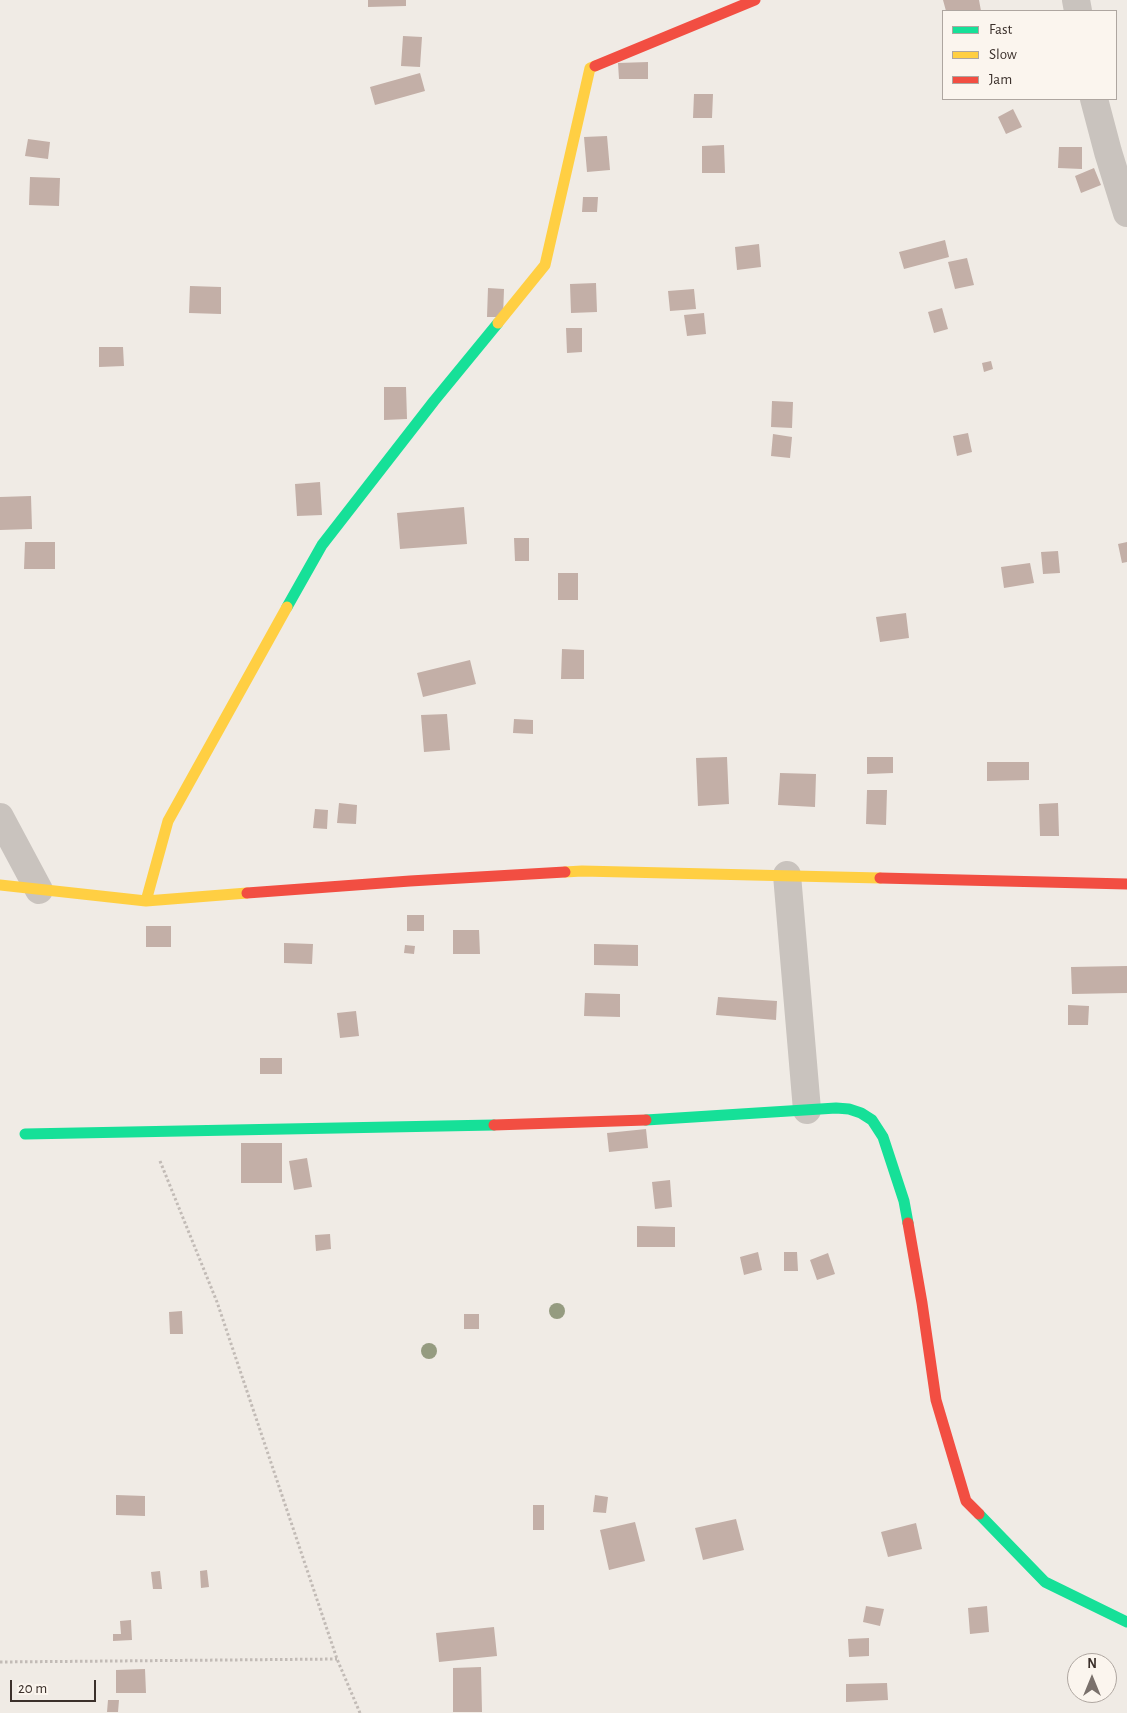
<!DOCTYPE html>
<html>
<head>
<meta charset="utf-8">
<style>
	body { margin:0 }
	#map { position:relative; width:1127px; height:1713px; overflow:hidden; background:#f0ebe5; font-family:"Alegreya Sans",sans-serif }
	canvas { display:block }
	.legend { position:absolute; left:942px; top:10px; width:175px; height:90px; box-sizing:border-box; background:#fbf5ee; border:1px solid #aea6a0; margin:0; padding:6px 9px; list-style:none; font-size:15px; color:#3b302b }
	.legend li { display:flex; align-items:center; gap:10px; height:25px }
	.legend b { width:25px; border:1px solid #aea6a0 }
	.north { position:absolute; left:1067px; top:1653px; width:50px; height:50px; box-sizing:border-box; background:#fbf5ee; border:1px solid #aea6a0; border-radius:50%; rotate:0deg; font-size:14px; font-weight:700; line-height:20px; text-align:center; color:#3b302b }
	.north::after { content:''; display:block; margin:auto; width:18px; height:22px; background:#7a716c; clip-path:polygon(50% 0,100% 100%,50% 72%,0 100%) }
	.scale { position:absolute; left:10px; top:1680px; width:86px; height:22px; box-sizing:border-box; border:2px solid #3b302b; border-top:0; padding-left:6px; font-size:15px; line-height:18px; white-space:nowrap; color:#3b302b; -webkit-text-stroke:4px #fbf5ee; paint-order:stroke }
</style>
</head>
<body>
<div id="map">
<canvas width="1127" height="1713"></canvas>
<ul class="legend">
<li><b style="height:6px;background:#16e098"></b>Fast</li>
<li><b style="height:6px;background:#ffcf43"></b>Slow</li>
<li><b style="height:6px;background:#f24e42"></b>Jam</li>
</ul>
<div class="north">N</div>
<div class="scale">20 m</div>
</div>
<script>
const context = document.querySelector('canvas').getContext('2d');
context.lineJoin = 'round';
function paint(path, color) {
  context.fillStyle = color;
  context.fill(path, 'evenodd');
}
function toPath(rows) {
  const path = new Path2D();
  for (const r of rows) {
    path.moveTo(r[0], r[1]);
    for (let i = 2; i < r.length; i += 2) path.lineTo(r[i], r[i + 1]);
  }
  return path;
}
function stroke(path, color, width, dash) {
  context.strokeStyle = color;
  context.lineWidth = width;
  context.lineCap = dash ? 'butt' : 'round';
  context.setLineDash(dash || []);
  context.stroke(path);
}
paint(toPath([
	[368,0,406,0,406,6,368,7],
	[943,0,979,0,981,11,946,11],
	[403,36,422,37,420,67,401,66],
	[648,62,648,79,619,79,618,63],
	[420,73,425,91,375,105,370,87],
	[694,94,713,94,712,118,693,118],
	[1013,109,1022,127,1006,134,998,117],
	[607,136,610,170,587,172,584,137],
	[28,139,50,142,48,159,25,156],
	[724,145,725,173,702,173,702,146],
	[1059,147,1082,147,1082,169,1058,168],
	[1094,168,1101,185,1081,193,1075,176],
	[30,177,60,178,59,206,29,205],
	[583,197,598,197,597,212,582,212],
	[945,240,949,257,904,269,899,252],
	[759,244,761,267,737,270,735,247],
	[967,258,974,285,955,289,948,262],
	[596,283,597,312,571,313,570,284],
	[190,286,221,287,221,314,189,313],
	[488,288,504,289,503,317,487,317],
	[694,289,696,309,670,311,668,291],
	[942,308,948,329,934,333,928,312],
	[704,313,706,334,687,336,684,315],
	[566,328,582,328,582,352,567,353],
	[99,347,123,347,124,366,99,367],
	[991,361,993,369,984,372,982,363],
	[384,387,406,387,407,419,384,420],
	[772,401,793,402,792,428,771,427],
	[968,433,972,452,957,456,953,436],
	[773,434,792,437,790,458,771,456],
	[320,482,322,515,297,516,295,484],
	[31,496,32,529,0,530,0,497],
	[464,507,467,544,400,549,397,513],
	[514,538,529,538,529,561,515,561],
	[25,542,55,542,55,569,24,569],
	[1127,542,1127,562,1122,563,1118,544],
	[1058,551,1060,573,1043,574,1041,552],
	[1030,563,1034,583,1004,588,1001,567],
	[558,573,578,573,578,600,558,600],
	[906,613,909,638,880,642,876,617],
	[562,649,584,650,584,679,561,679],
	[470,660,476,684,423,697,417,673],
	[447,714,450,750,424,752,421,715],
	[514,719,533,720,533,734,513,733],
	[727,757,729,804,698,806,696,758],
	[867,757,893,757,893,773,867,774],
	[987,762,1029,762,1029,780,987,781],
	[780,773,816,774,815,807,778,805],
	[867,790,887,790,886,825,866,824],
	[339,803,357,805,356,824,337,823],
	[1058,803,1059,836,1040,836,1039,804],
	[315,809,328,810,327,829,313,828],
	[407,915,424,915,424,931,407,931],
	[146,926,171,926,171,947,146,947],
	[453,930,479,930,480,954,453,954],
	[284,943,313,944,312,964,284,963],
	[594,944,638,945,638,966,594,965],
	[405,945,415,946,414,954,404,953],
	[1127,966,1127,993,1072,994,1071,967],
	[585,993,620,994,620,1017,584,1016],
	[718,997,777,1001,776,1020,716,1015],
	[1068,1005,1089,1006,1088,1025,1068,1025],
	[356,1011,359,1036,340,1038,337,1013],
	[260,1058,282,1058,282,1074,260,1074],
	[646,1129,648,1148,609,1152,607,1133],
	[241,1143,282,1143,282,1183,241,1183],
	[307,1158,312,1187,294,1190,289,1161],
	[670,1180,672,1207,655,1209,652,1182],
	[637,1226,675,1227,675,1247,637,1247],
	[330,1234,331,1249,316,1251,315,1235],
	[758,1252,762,1270,744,1275,740,1257],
	[784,1252,797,1252,798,1271,784,1271],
	[828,1253,835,1274,817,1280,810,1260],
	[182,1311,183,1334,170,1334,169,1312],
	[464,1314,479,1314,479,1329,464,1329],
	[116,1495,145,1496,145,1516,116,1515],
	[595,1495,608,1497,606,1513,593,1512],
	[533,1505,544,1505,544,1530,533,1530],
	[736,1519,744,1550,703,1560,695,1528],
	[635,1522,645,1561,609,1570,600,1530],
	[916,1523,922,1549,888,1557,881,1532],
	[207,1570,209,1587,201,1588,200,1571],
	[160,1571,162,1589,153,1589,151,1572],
	[866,1606,884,1609,880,1626,863,1622],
	[987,1606,989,1632,970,1634,968,1608],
	[131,1620,132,1640,113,1641,113,1634,121,1634,120,1621],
	[494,1627,497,1656,439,1662,436,1633],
	[869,1638,869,1656,849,1657,848,1639],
	[481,1667,482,1712,453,1712,453,1668],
	[145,1669,146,1693,116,1693,116,1670],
	[887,1683,888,1700,846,1702,846,1684],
	[108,1700,119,1700,118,1712,107,1712]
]), '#c3afa7');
stroke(toPath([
	[160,1161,217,1302,337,1659,360,1713],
	[0,1662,337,1659]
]), '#c2bbb6', 3, [2.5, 2.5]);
stroke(toPath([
	[1076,0,1078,11],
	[1094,99,1108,152,1127,213],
	[0,817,39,890],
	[787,875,807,1110]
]), '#c9c3be', 28);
stroke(toPath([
	[287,607,322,545,434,401,498,323],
	[646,1120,836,1108,849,1109,861,1113,872,1120,883,1137,904,1201,908,1223],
	[25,1134,494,1125],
	[979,1514,1045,1582,1127,1622]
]), '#16e098', 11);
stroke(toPath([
	[498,323,545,265,590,68,595,66],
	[565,872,582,871,880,878],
	[0,885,146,901,247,893],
	[146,901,168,821,287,607]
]), '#ffcf43', 11);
stroke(toPath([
	[595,66,755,0],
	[880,878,1127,884],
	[247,893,410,881,565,872],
	[494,1125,646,1120],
	[908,1223,922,1303,936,1400,966,1501,979,1514]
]), '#f24e42', 11);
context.fillStyle = '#959b80';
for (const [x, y] of [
	[557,1311],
	[429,1351]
]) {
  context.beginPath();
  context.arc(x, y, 8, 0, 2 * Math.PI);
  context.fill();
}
</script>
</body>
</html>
